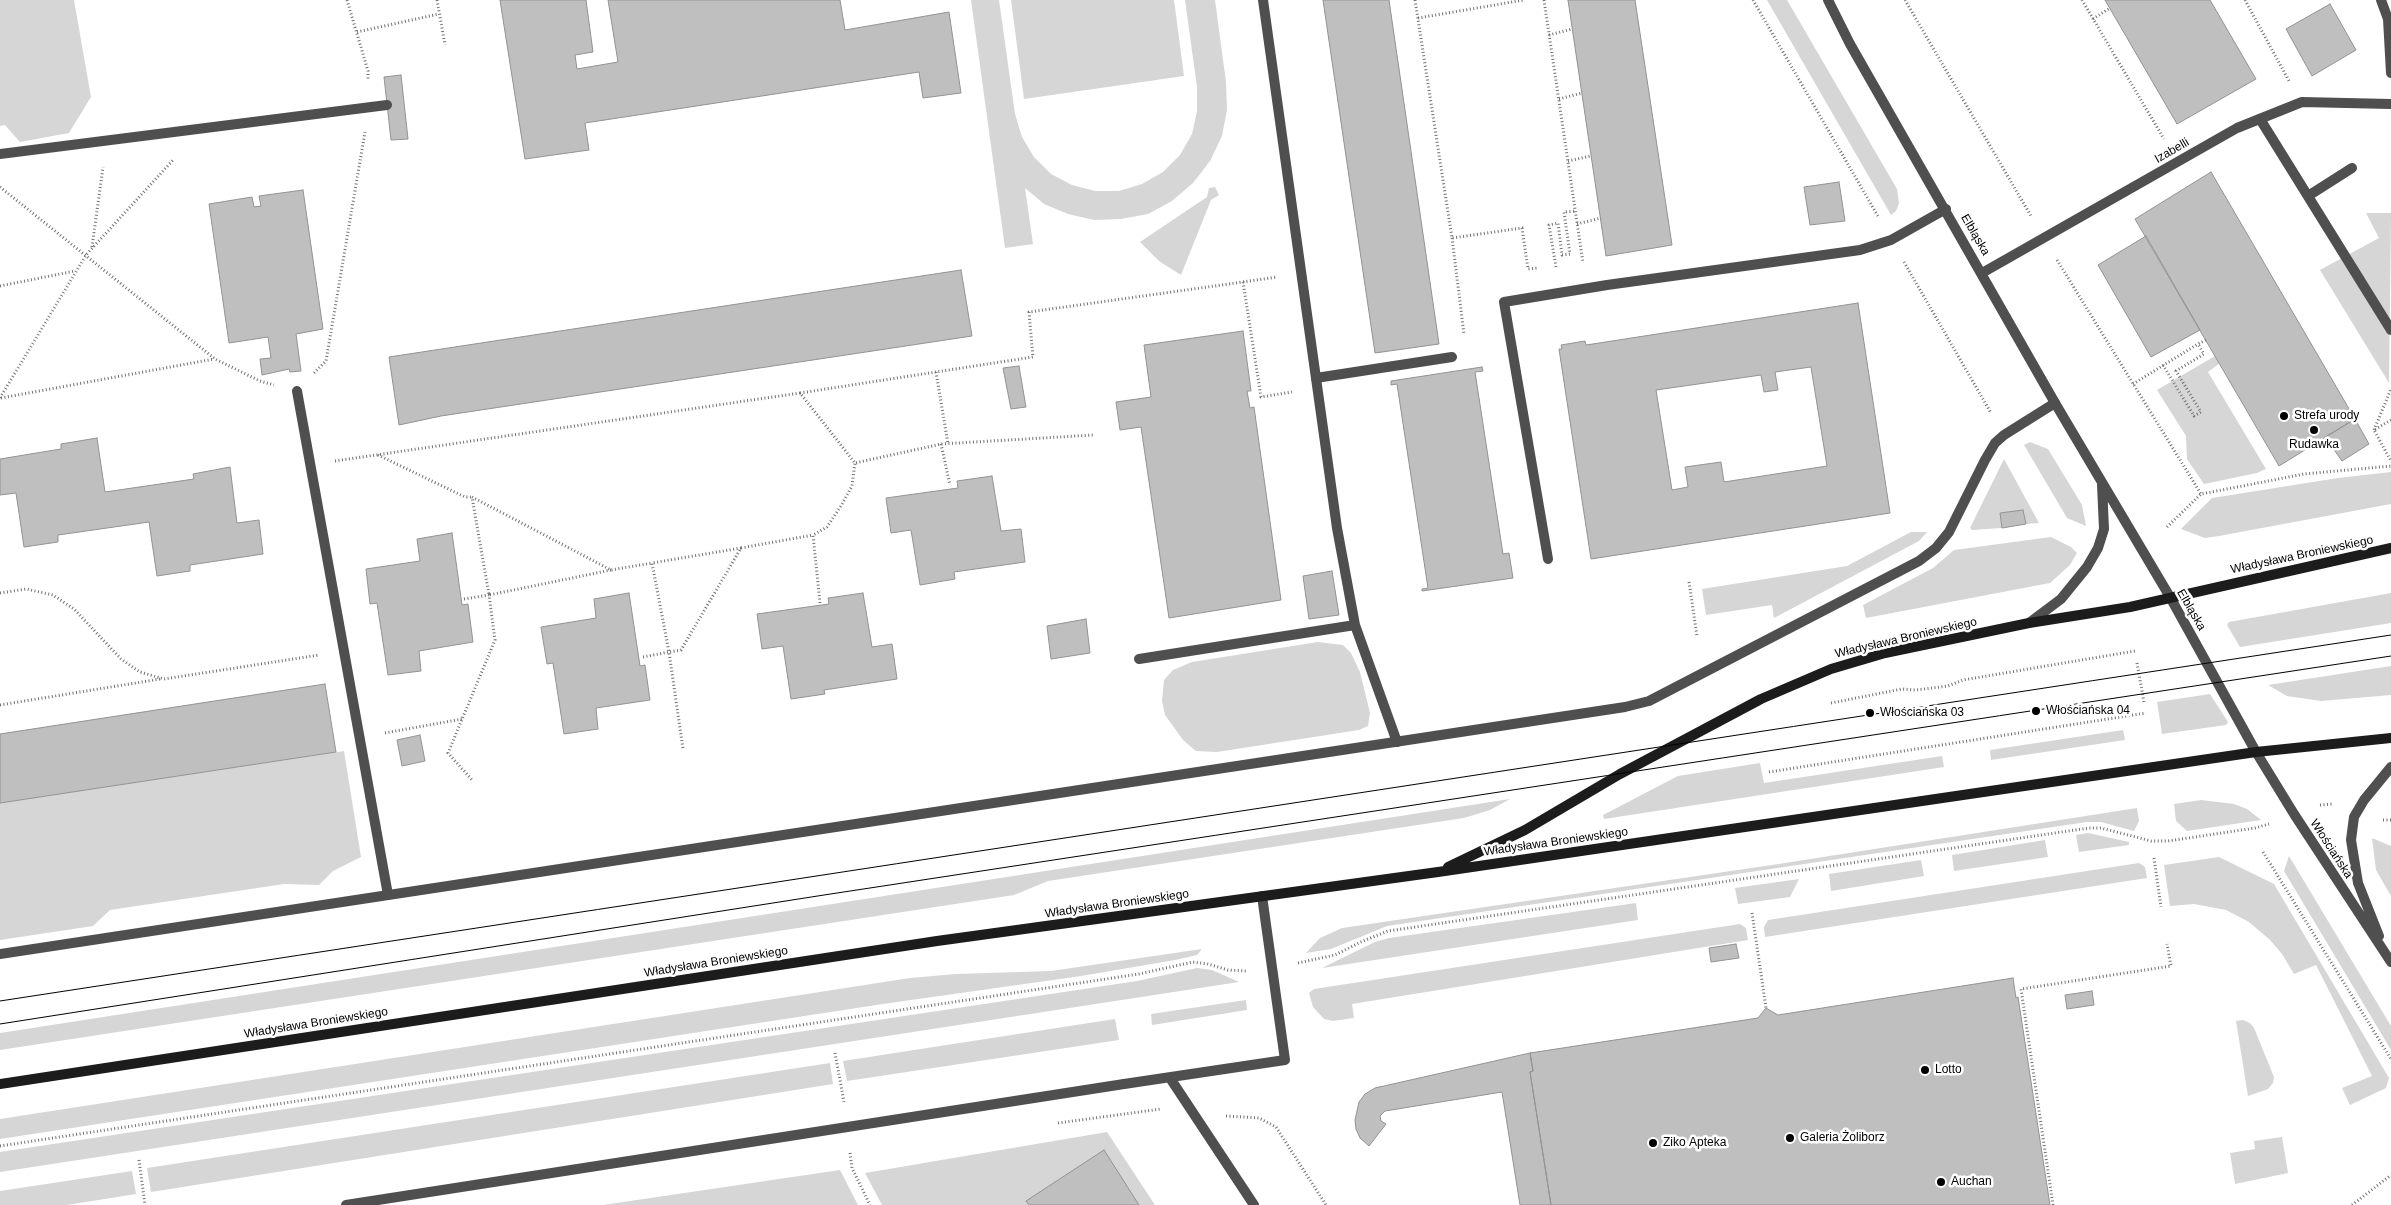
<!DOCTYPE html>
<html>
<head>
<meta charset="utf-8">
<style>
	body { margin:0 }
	canvas { display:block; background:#fff }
</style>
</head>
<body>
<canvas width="2391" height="1205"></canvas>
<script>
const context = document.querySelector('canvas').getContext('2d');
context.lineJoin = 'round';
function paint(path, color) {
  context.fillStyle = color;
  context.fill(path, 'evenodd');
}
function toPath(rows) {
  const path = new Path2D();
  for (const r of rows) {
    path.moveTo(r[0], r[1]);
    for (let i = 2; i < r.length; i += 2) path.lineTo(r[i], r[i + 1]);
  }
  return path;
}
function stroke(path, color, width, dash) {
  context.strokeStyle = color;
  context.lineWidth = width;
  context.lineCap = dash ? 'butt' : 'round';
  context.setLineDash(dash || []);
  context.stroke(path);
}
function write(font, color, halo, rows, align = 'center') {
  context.font = font + ' Helvetica,sans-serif';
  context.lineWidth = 5;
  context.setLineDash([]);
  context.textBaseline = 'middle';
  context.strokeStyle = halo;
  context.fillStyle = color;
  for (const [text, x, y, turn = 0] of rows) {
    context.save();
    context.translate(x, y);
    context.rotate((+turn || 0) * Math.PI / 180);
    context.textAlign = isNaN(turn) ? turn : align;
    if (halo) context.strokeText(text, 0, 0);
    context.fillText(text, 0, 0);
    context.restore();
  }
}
paint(toPath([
	[0,0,74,0,91,97,69,133,20,142,5,125,0,126],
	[971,0,999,0,1015,114,1022,137,1034,157,1051,174,1072,185,1095,191,1119,191,1142,184,1163,172,1180,155,1192,134,1197,111,1197,87,1185,0,1215,0,1226,82,1227,110,1222,136,1210,161,1193,183,1172,201,1148,214,1121,219,1094,220,1068,214,1044,204,1025,188,1033,244,1005,248],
	[1011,0,1174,0,1184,76,1024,99],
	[1767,0,1787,0,1897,189,1899,203,1896,211,1891,215],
	[1215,187,1219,195,1211,200,1181,275,1159,261,1140,242,1207,197,1209,188],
	[2366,213,2391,213,2389,383,2320,270,2379,238],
	[2215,356,2220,363,2208,372,2266,469,2257,473,2204,484,2187,459,2186,436,2157,390],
	[2030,442,2048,449,2082,505,2086,526,2067,518,2024,445],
	[2004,459,2039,523,2026,524,2023,510,2000,513,2002,528,1972,530,1970,528],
	[2391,472,2391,504,2219,536,2205,538,2181,529,2212,498,2338,478],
	[1911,532,1927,532,1919,541,1774,618,1772,605,1706,615,1702,589,1847,566],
	[2051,537,2071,547,2077,553,2070,565,2050,583,1866,618,1863,605,1933,568,1954,550],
	[2391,593,2391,623,2240,647,2227,625,2229,622],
	[1318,642,1343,645,1351,653,1360,672,1370,713,1368,726,1359,730,1217,752,1196,751,1183,740,1165,715,1162,701,1164,680,1173,670,1192,662],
	[2391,666,2391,695,2321,701,2287,696,2268,685],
	[2210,694,2228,722,2226,725,2162,734,2157,702],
	[2123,730,2125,740,1991,760,1990,750],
	[344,751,361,857,333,871,319,885,284,884,110,910,93,926,0,940,0,803],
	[1942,756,1944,767,1604,819,1603,815,1678,776,1760,763,1764,783],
	[1510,799,1490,810,1464,818,1048,881,1014,895,0,1050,0,1033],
	[2201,800,2234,804,2247,809,2261,820,2187,831,2176,821,2174,804],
	[2137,808,2139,821,2134,831,2101,822,2087,822,1387,926,1331,949,1306,953,1320,938,1342,928,1772,865],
	[2088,833,2129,842,2129,845,2079,852,2076,835],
	[2372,838,2391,846,2391,896,2376,870],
	[2045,840,2048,857,1954,871,1952,855],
	[2289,856,2391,1026,2391,1050,2284,871],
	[2219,857,2274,884,2389,1078,2386,1088,2350,1105,2342,1088,2372,1076,2316,965,2294,974,2282,954,2270,940,2249,922,2226,910,2194,904,2170,906,2164,865],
	[1921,860,1924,876,1831,891,1829,874],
	[2139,863,2145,867,2147,878,1765,937,1764,927,1768,920],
	[1799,879,1790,897,1738,904,1735,888],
	[1636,903,1638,920,1322,968,1375,942,1389,938],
	[1740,924,1746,928,1748,940,1352,1004,1354,1018,1333,1021,1324,1019,1313,1007,1309,993,1314,989],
	[1202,949,1197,955,1175,960,1081,976,883,1004,0,1139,0,1119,910,978,956,974,1051,971],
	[1197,968,1212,970,1239,982,0,1172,0,1152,1137,981],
	[1246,1000,1247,1010,1152,1025,1151,1014],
	[1115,1019,1119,1040,847,1081,843,1061],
	[2243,1020,2250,1023,2254,1028,2274,1077,2273,1083,2268,1089,2248,1096,2236,1021],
	[830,1063,833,1084,151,1192,147,1168],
	[1107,1132,1155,1205,882,1205,865,1173],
	[2282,1137,2288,1173,2235,1184,2230,1153,2255,1149,2254,1141],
	[840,1170,858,1205,603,1205],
	[132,1171,136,1194,67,1205,0,1205,0,1191]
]), '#d6d6d6');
const building = toPath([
	[500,0,586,0,593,52,575,55,577,69,618,62,608,0,840,0,845,30,949,12,961,93,923,98,919,72,585,123,589,150,525,159,500,0],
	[1323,0,1389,0,1439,344,1375,353,1323,0],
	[1568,0,1635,0,1672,245,1606,256,1568,0],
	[2105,0,2210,0,2256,79,2177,124,2105,0],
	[2330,4,2356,50,2312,76,2286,29,2330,4],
	[401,75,408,139,391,140,384,77,401,75],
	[2211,172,2355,419,2279,466,2135,219,2211,172],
	[1839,182,1845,221,1810,225,1804,187,1839,182],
	[303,190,323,329,296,334,301,371,290,372,289,369,262,375,260,359,271,358,268,337,229,343,209,204,252,197,254,207,261,206,259,196,303,190],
	[2146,236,2200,330,2151,357,2098,265,2146,236],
	[961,270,972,336,441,416,399,425,389,357,961,270],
	[1858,303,1890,513,1591,559,1559,349,1562,349,1561,345,1585,341,1586,345,1858,303],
	[1811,367,1827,466,1724,482,1721,462,1685,467,1688,487,1672,490,1656,390,1761,375,1764,392,1778,390,1775,372,1811,367],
	[1243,331,1251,391,1247,391,1250,408,1254,407,1281,600,1169,618,1141,427,1120,430,1116,402,1151,397,1144,345,1243,331],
	[1019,366,1026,407,1011,409,1003,368,1019,366],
	[1482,367,1483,371,1475,372,1503,554,1509,553,1513,578,1422,591,1422,589,1428,588,1397,384,1391,385,1391,381,1482,367],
	[2355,419,2369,444,2342,461,2325,437,2355,419],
	[97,438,105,492,194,479,193,474,230,467,237,523,259,520,263,554,190,565,190,571,157,576,149,522,58,535,58,542,24,547,16,493,0,495,0,459,61,449,61,444,97,438],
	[992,476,1001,531,1021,529,1025,562,954,572,955,579,920,585,911,530,891,533,886,498,958,488,957,481,992,476],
	[2023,510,2026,524,2002,528,2000,513,2023,510],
	[452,533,462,605,468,604,473,642,419,651,421,671,388,675,377,603,370,604,366,569,420,561,417,539,452,533],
	[1332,571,1339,615,1309,619,1303,576,1332,571],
	[629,593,640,666,645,665,650,700,596,708,598,729,564,734,553,663,547,664,541,627,596,618,594,599,629,593],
	[863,593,872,647,892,644,897,679,824,690,825,694,791,699,783,646,762,649,757,614,829,604,828,598,863,593],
	[1086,619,1090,653,1051,659,1047,626,1086,619],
	[325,684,336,752,0,803,0,734,325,684],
	[420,735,425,761,402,766,397,740,420,735],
	[1736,944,1739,958,1711,962,1709,948,1736,944],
	[2013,978,2016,998,2018,997,2050,1205,1551,1205,1530,1072,1533,1071,1530,1053,1758,1018,1766,1008,1778,1015,2013,978],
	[2092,991,2094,1005,2067,1009,2065,995,2092,991],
	[1530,1053,1533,1071,1530,1072,1551,1205,1520,1205,1502,1092,1385,1111,1380,1116,1381,1121,1386,1124,1369,1146,1360,1138,1356,1129,1355,1120,1359,1102,1365,1094,1375,1088,1530,1053],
	[1104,1150,1139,1205,1029,1205,1026,1201,1104,1150]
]);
paint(building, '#bfbfbf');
stroke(building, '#939393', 1);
stroke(toPath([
	[347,0,368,71,368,81],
	[437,0,445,45],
	[1415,0,1452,238,1522,228,1528,269,1537,268],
	[1544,0,1583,263],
	[1753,0,1879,218],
	[1905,0,2031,216],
	[2082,0,2164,139],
	[2245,0,2289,81],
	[1418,18,1524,0],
	[2093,19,2110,8],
	[357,32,439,14],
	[1549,35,1572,29],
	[1559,99,1582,93],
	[1568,161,1591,156],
	[0,187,215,359,260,381,274,385],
	[1577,224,1601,218],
	[1452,238,1464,334],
	[92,247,103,167],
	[2057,260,2201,494],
	[1904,262,1991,413],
	[1556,267,1549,225,1558,223,1562,255,1570,254,1564,212,1576,211],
	[1243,282,1277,277],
	[0,286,75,271],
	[2163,365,2194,416,2201,412,2176,371,2204,354,2198,344,2206,340],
	[936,372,948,444],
	[314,373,326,361,365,132],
	[2133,384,2198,344],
	[800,393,1033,357,1029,312,1243,282,1261,397,1292,392],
	[0,398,86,255,174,159],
	[1,398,214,359],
	[2391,420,2374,430,2391,461],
	[2374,430,2391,389],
	[941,444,950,485],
	[378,455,465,497,472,497],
	[335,461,800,393,855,463,941,444,1093,435],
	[2167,527,2201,494,2304,474,2391,466],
	[741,548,652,563,669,652,681,650,741,548,813,535],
	[611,570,489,595,472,497,611,570,652,563],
	[1689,582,1697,636],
	[0,593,26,589,53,595,74,609,121,659,140,672,164,679,319,655],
	[464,599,489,595,495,640,448,753,473,781],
	[820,603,813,535,827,527,841,506,852,486,855,463],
	[643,657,669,652,683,749],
	[2137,663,2144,702],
	[1831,703,1902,689,1916,690,1948,686,1963,680,2135,651],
	[0,705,160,679],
	[385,733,462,719],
	[1769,772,2146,713],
	[2320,805,2333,804],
	[2383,820,2391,820],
	[2263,852,2391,1059],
	[2154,858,2161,907],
	[1752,913,1766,1008],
	[1298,963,1335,955,1363,941,1388,931,2089,828,2101,828,2151,841,2168,841,2255,828,2269,824],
	[835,1053,844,1102],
	[1226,1116,1259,1118,1276,1127,1326,1205],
	[1058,1123,1161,1109],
	[0,1146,1139,974,1193,962,1208,964,1228,970,1247,971],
	[850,1153,852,1168,870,1205],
	[139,1160,145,1205],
	[2053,1205,2021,989,2171,966,2167,944],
	[2352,1205,2391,1175]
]), '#717171', 3, [1, 2.5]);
stroke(toPath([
	[2381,0,2388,19,2391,73],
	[2260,119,2391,330],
	[2308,196,2352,168],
	[1316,378,1452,357],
	[1548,559,1504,302,1607,285,1860,250,1891,240,1946,209],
	[0,954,1625,707,1649,701,1919,561,1936,548,1949,532,1985,460,1995,443,2004,435,2055,403],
	[346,1205,1124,1084]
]), '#4f4f4f', 10);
stroke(toPath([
	[1263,0,1337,528,1355,625,1397,742],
	[1828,0,1850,44,2055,403,2170,597,2256,752,2294,814,2391,962],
	[0,154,387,105],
	[1982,273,2237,128,2302,102,2391,104],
	[297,391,388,895],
	[2029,623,2061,599,2087,567,2098,548,2104,529,2102,485],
	[1139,659,1355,625],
	[2379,936,2358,883,2351,840,2354,817,2364,800,2391,767],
	[1170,1078,1254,1205],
	[1124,1084,1285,1060,1262,896]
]), '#4f4f4f', 10);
stroke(toPath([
	[1448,867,1525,830,1620,774,1761,699,1831,669,1885,653,2029,623,2130,607,2391,548],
	[0,1084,937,941,1438,872,2256,752,2391,738]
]), '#1c1c1c', 10);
stroke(toPath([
	[0,1001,2391,635],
	[0,1024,824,895,2391,656]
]), '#000', 1);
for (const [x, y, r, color] of [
	[2284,416,5,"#000"],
	[2314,430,5,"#000"],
	[2036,711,5,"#000"],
	[1870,713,5,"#000"],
	[1925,1070,5,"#000"],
	[1790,1138,5,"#000"],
	[1653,1143,5,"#000"],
	[1941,1182,5,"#000"]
]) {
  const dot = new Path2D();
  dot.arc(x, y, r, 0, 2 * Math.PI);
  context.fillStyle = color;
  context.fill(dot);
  stroke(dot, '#fff', 2);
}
write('12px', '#000', '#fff', [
	["Izabelli",2172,151,-30],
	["Elbląska",1975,235,60],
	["Władysława Broniewskiego",2302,555,-12],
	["Elbląska",2191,610,60],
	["Władysława Broniewskiego",1906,638,-13],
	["Władysława Broniewskiego",1556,842,-8],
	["Włościańska",2331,849,57],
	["Władysława Broniewskiego",1117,904,-8],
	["Władysława Broniewskiego",716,962,-9],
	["Władysława Broniewskiego",316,1023,-9]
]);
write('12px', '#000', '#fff', [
	["Strefa urody",2294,416],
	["Rudawka",2314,445,"center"],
	["Włościańska 04",2046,711],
	["Włościańska 03",1880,713],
	["Lotto",1935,1070],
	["Galeria Żoliborz",1800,1138],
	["Ziko Apteka",1663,1143],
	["Auchan",1951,1182]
], 'left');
</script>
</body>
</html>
